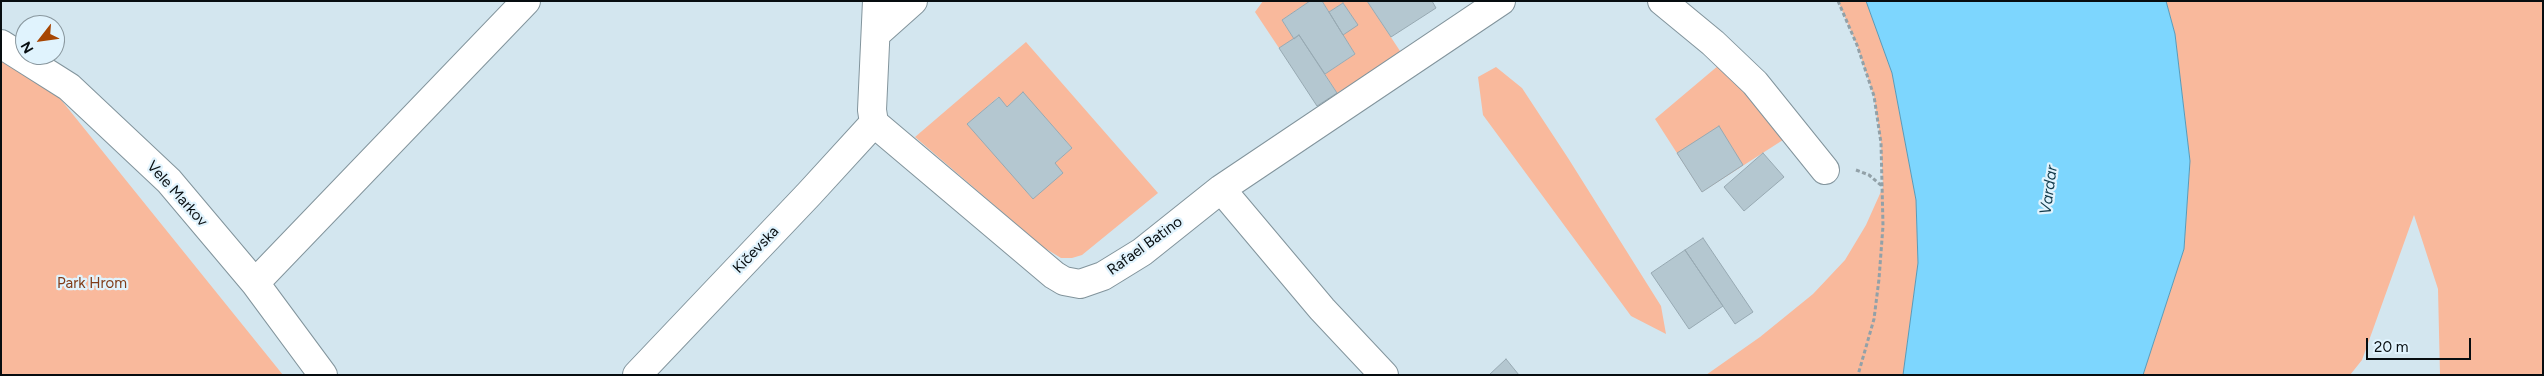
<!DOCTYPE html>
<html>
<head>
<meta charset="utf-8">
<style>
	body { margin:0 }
	#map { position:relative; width:2544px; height:376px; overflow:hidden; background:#d3e6ef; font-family:Figtree,sans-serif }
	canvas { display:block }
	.frame { position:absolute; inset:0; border:2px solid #070d10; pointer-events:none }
	.north { position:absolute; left:15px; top:15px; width:50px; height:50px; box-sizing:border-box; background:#e0f3fd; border:1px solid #89979e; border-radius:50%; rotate:240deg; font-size:14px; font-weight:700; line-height:20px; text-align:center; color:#070d10 }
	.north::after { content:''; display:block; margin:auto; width:18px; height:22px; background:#a74603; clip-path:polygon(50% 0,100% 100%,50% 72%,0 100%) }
	.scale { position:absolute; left:2366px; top:338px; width:105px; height:22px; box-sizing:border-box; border:2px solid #070d10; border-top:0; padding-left:6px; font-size:15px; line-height:18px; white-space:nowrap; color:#070d10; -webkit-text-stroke:4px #e0f3fd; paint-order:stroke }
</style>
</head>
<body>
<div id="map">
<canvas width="2544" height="376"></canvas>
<div class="frame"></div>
<div class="north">N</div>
<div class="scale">20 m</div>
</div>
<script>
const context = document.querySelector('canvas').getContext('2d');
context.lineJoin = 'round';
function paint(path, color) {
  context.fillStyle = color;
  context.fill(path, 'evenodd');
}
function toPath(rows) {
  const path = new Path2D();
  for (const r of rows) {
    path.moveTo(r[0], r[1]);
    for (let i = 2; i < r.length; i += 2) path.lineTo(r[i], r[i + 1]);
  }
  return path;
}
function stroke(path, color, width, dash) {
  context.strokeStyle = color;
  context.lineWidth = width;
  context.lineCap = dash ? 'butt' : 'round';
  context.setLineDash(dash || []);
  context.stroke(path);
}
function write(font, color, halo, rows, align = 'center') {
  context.font = font + ' Figtree,sans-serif';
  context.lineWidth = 4.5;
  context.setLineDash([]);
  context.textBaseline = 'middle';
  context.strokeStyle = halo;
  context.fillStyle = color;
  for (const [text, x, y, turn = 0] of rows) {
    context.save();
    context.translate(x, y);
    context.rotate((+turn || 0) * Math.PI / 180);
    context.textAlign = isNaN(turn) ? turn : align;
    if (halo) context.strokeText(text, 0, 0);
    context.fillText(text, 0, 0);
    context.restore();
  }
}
paint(toPath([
	[1263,1,1310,1,1282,20,1294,39,1279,48,1255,12],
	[1322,1,1367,1,1402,54,1337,93,1325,74,1355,54,1343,35,1357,24,1343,3,1329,12],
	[1838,1,1866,1,1868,6,1892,73,1916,200,1918,263,1903,375,1706,375,1760,337,1813,294,1845,260,1866,225,1883,187,1881,143,1874,96,1857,45],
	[2166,1,2543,1,2543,375,2440,375,2438,289,2414,215,2362,360,2350,375,2143,375,2184,249,2190,161,2175,34],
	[1026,42,1158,193,1082,255,1072,258,1061,258,1043,247,915,137],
	[1023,93,1072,148,1055,163,1033,199,968,124,998,97,1007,107],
	[1,49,33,65,283,375,1,375],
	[1719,65,1730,74,1786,138,1702,192,1655,119],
	[1496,67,1522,88,1568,158,1661,306,1666,334,1631,316,1483,115,1478,77]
]), '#f9b99c');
const water = toPath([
	[1866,1,2166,1,2175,34,2190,161,2184,249,2143,375,1903,375,1918,263,1916,200,1892,73,1866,1]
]);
paint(water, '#7dd6fe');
stroke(water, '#5a9ab7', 1);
const building = toPath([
	[1310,1,1322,1,1355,54,1325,74,1299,35,1294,39,1282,20,1310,1],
	[1367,1,1432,1,1436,8,1391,37,1367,1],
	[1343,3,1358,25,1343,35,1329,12,1343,3],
	[1299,35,1337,93,1317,106,1279,48,1299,35],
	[1023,92,1072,148,1055,163,1063,173,1033,199,967,124,999,97,1007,107,1023,92],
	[1719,126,1743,165,1702,192,1677,153,1719,126],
	[1763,153,1784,177,1744,211,1724,187,1763,153],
	[1703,238,1753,312,1735,324,1685,250,1703,238],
	[1685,250,1723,306,1689,329,1651,273,1685,250],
	[1506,359,1519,375,1489,375,1506,359]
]);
paint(building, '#b4c7d0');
stroke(building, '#97a9b2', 1);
const street = toPath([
	[877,1,872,110,874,123,1054,275,1064,281,1080,284,1103,276,1142,252,1221,189,1322,309,1384,375],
	[1662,1,1713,43,1755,83,1825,170],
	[876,34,913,1],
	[1,44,69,87,169,181,255,283,323,375],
	[1221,189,1501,1],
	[255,283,526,1],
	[637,375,809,194,874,123]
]);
stroke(street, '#82949c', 30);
stroke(toPath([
	[1838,1,1857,45,1874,96,1881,143,1883,226,1879,279,1874,319,1858,375],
	[1856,170,1869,175,1883,187]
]), '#92a1a8', 3, [4, 2.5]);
stroke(street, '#fff', 28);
write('15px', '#070d10', '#e0f3fd', [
	["Vele Markov",177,194,48],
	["Rafael Batino",1145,246,-36],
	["Kičevska",756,250,-46]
]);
write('15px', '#803c18', '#e0f3fd', [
	["Park Hrom",92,284]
]);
write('italic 16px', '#123a4b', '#e0f3fd', [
	["Vardar",2049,190,-82]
]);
</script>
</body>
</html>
